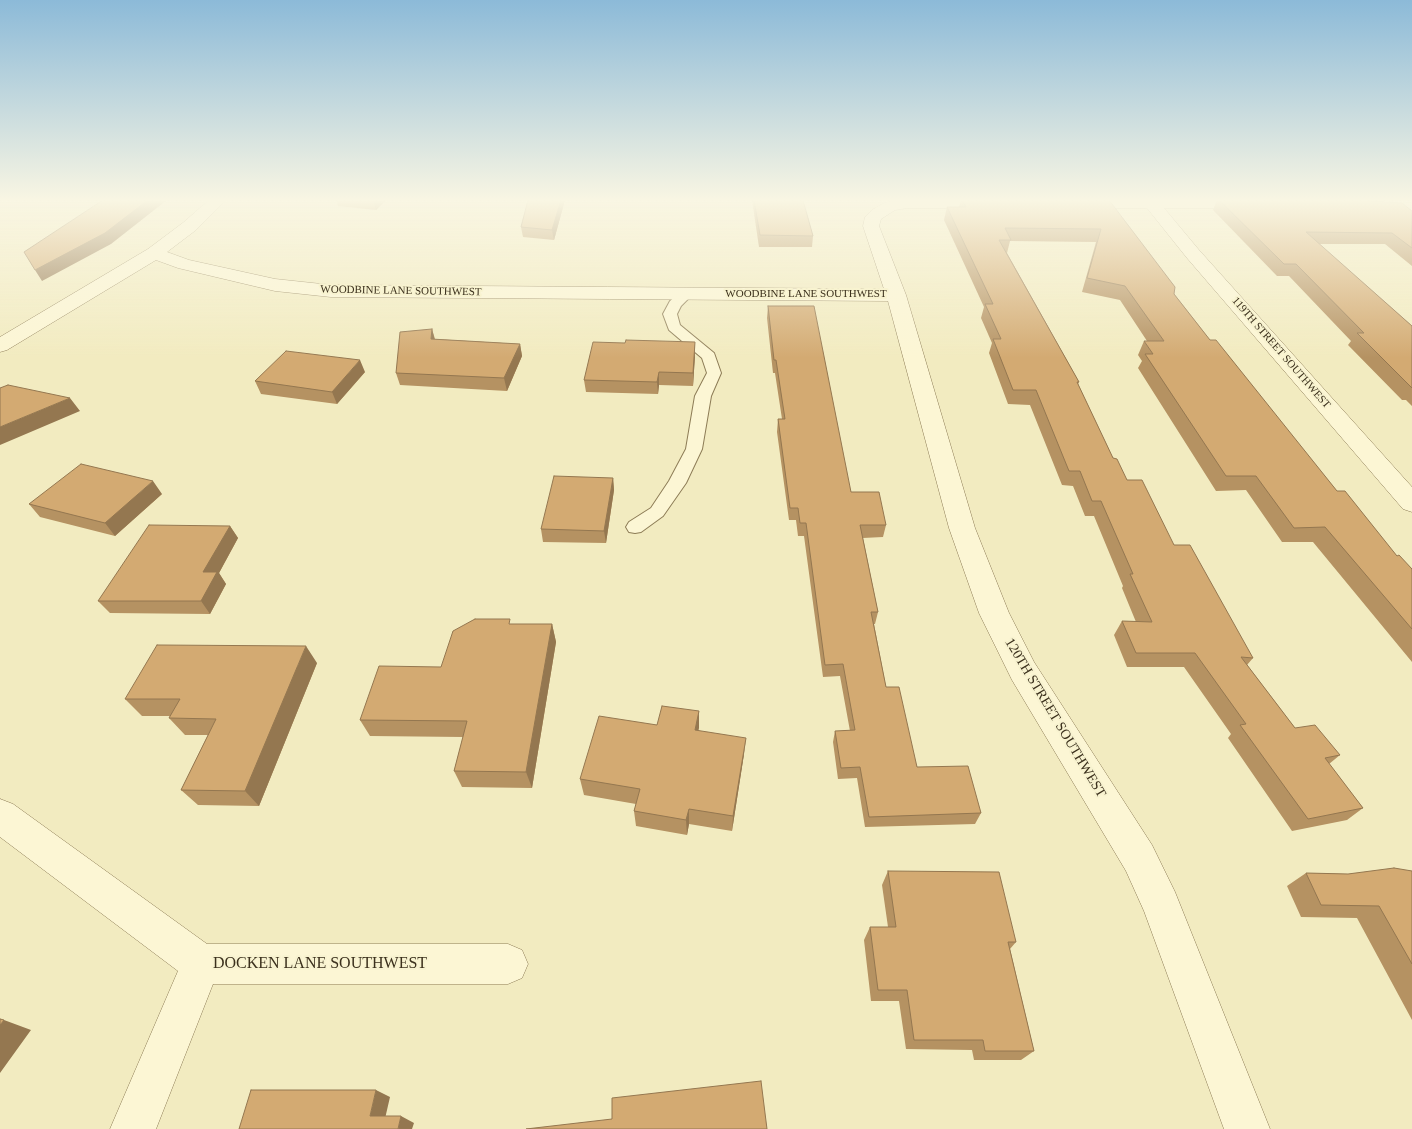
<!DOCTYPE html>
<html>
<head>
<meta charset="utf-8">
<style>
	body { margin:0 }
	canvas { display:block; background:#f2ebc0 }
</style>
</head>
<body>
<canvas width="1412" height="1129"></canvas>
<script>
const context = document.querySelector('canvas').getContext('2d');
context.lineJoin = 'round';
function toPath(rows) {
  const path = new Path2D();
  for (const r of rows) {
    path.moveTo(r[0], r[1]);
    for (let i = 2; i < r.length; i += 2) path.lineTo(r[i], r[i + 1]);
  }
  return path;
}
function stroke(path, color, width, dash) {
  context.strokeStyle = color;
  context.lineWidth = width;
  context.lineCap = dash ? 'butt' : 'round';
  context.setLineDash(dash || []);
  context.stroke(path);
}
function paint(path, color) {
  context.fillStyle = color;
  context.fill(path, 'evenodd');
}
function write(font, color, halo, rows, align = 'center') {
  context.font = font + ' Georgia,serif';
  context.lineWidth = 4;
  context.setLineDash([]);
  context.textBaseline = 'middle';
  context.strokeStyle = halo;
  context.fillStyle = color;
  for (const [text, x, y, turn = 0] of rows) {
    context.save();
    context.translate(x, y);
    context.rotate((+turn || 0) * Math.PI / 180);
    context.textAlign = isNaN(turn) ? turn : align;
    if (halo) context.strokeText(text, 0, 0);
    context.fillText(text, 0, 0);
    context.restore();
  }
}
const lane = toPath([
	[687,290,693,294,681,306,677,314,680,325,714,353,721,373,711,396,702,449,686,483,663,516,641,532,635,533,629,532,626,527,629,522,651,508,669,481,686,449,695,396,707,373,702,358,669,330,663,314,670,301,682,291,687,290]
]);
const street = toPath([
	[209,200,226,200,196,230,167,252,189,260,275,279,331,285,884,289,863,226,865,217,872,210,884,203,897,200,1004,200,1006,203,1004,206,998,208,907,208,895,210,881,219,879,226,906,295,975,528,1009,613,1034,662,1152,845,1175,892,1270,1129,1224,1129,1144,911,1126,871,1012,680,979,613,949,528,888,301,331,297,275,291,178,268,156,260,7,350,0,352,0,337,148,249,184,222,209,200],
	[1068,200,1259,200,1261,203,1259,206,1253,208,1164,208,1199,250,1412,487,1412,512,1403,509,1187,258,1147,208,1074,208,1068,206,1066,203,1068,200],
	[0,799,13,804,207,944,508,944,522,950,528,964,522,978,508,984,213,984,156,1129,110,1129,178,971,0,837,0,799]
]);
stroke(lane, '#8d7c56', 2);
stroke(street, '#8d7c56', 1);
paint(lane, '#fcf6d4');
paint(street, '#fcf6d4');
paint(toPath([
	[336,200,386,200,376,210,338,206],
	[528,200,565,200,554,240,523,237,521,227],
	[752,200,803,200,813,236,812,247,759,247],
	[961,200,1109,200,1174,294,1210,340,1337,491,1397,556,1412,569,1412,662,1313,542,1282,542,1246,490,1216,491,1138,368,1142,361,1138,355,1144,341,1147,341,1120,300,1082,292,1096,242,1010,241,1007,253,1079,382,1078,384,1113,458,1127,480,1174,545,1253,658,1247,665,1295,728,1340,755,1329,764,1363,808,1347,820,1292,831,1228,738,1231,734,1184,667,1127,667,1114,635,1122,621,1136,622,1122,588,1123,586,1094,516,1085,516,1073,486,1062,485,1030,405,1008,404,989,353,992,343,981,318,984,307,944,220,947,207,959,207],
	[1217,200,1356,200,1412,211,1412,266,1385,244,1319,244,1412,326,1412,406,1406,400,1402,400,1348,345,1351,341,1289,276,1277,276,1213,210],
	[768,306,851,492,886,525,883,537,863,538,878,612,875,624,874,624,886,687,917,767,981,813,975,824,865,827,857,778,838,779,833,742,835,731,850,731,840,676,823,677,804,536,798,536,796,520,789,520,777,432,778,419,782,419,775,373,773,373,767,318],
	[432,329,435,339,520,344,522,356,507,391,400,385,396,373],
	[695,342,695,355,693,386,659,385,658,394,586,392,584,380],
	[365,372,337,404,261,394,255,381],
	[613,478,614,490,606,543,543,542,541,529],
	[162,494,115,536,40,517,29,504],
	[230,526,238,538,219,573,226,584,210,614,110,613,98,601],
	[512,624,552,624,556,642,532,788,462,787,454,771,463,737,370,736,360,720,441,667],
	[317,663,259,806,198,805,181,790,208,735,185,735,169,718,170,716,142,716,125,699],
	[699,711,698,730,744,754,732,831,689,824,687,835,636,826,634,811,636,804,584,795,580,779,657,725],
	[888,871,1016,942,1010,949,1034,1051,1021,1060,974,1060,972,1050,906,1049,899,1001,871,1001,864,940,870,927,888,927,882,885],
	[1412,871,1412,1020,1357,918,1301,917,1287,886,1306,873,1348,874]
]), '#b59262');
paint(toPath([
	[148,200,167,200,111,244,42,281,35,270],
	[373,200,386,200,376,210],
	[561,200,565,200,554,240,552,230],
	[432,329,435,341,431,339],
	[695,342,695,355,693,386,693,373],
	[520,344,522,356,507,391,504,378],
	[360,360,365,372,337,404,332,392],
	[659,372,659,385,658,394,657,382],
	[70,398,80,411,0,445,0,427],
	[613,478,614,490,606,543,604,531],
	[153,481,162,494,115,536,105,523],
	[230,526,238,538,219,573,226,584,210,614,201,601,203,572],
	[552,624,556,642,532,788,526,772],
	[306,646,317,663,259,806,245,791],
	[699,711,699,728,695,746,695,730],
	[746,738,744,754,732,831,733,816],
	[689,809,689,824,687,835,686,820],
	[4,1020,31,1030,0,1073,0,1025],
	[376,1090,390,1097,384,1123,370,1116],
	[401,1116,414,1123,412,1129,398,1129]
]), '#947750');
const building = toPath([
	[103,200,148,200,105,233,35,270,24,252,103,200],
	[528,200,561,200,552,230,521,227,528,200],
	[754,200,803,200,813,236,760,235,754,200],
	[962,200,1109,200,1175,287,1174,294,1210,340,1216,340,1337,491,1345,491,1397,556,1399,555,1412,569,1412,629,1325,527,1294,528,1256,476,1226,476,1145,354,1153,354,1144,341,1164,341,1125,286,1087,278,1101,229,1005,228,1011,240,999,240,1079,382,1077,382,1113,458,1117,459,1127,480,1142,480,1174,545,1190,545,1253,658,1241,657,1295,728,1315,725,1340,755,1325,758,1363,808,1308,819,1240,725,1246,724,1195,653,1136,653,1122,621,1152,622,1130,574,1133,574,1101,501,1092,501,1080,471,1069,471,1036,390,1013,390,993,339,1001,339,985,304,993,304,947,207,966,207,962,200],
	[1219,200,1356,200,1402,203,1412,211,1412,248,1392,233,1306,232,1412,326,1412,388,1357,333,1364,333,1296,264,1284,264,1219,200],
	[768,306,814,306,851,492,879,492,886,525,860,525,878,612,871,612,886,687,899,687,917,767,968,766,981,813,869,817,860,767,841,768,835,731,855,730,843,664,825,665,806,523,800,523,798,508,790,508,778,419,785,419,776,360,774,360,768,306],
	[432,329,431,339,520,344,504,378,396,373,400,332,432,329],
	[626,340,695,342,693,373,659,372,657,382,584,380,593,342,625,343,626,340],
	[286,351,360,360,332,392,255,381,286,351],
	[8,385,70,398,0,427,0,388,8,385],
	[81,464,153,481,105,523,29,504,81,464],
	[554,476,613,478,604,531,541,529,554,476],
	[149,525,230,526,203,572,217,572,201,601,98,601,149,525],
	[475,619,510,619,509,624,552,624,526,772,454,771,467,721,360,720,379,666,441,667,453,631,475,619],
	[157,645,306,646,245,791,181,790,216,719,169,718,180,699,125,699,157,645],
	[662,706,699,711,695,730,746,738,733,816,689,809,686,820,634,811,640,789,580,779,599,716,657,725,662,706],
	[1394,868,1412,871,1412,964,1379,906,1321,905,1306,873,1348,874,1394,868],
	[888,871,999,872,1016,942,1008,942,1034,1051,985,1051,983,1040,914,1040,907,990,878,990,870,927,896,927,888,871],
	[0,1019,4,1020,0,1025,0,1019],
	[761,1081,767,1129,526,1129,612,1119,612,1098,761,1081],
	[251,1090,376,1090,370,1116,401,1116,398,1129,239,1129,251,1090]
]);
paint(building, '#d3aa72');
stroke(building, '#947750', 1);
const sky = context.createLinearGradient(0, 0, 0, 358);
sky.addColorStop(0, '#8cbad8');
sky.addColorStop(0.56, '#f9f6e3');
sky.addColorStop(1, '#f9f6e300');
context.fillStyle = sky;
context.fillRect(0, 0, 1412, 358);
write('11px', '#3b301c', '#f8f3d0', [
	["WOODBINE LANE SOUTHWEST",401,291,1],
	["WOODBINE LANE SOUTHWEST",806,294],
	["119TH STREET SOUTHWEST",1281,353,49]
]);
write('14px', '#3b301c', '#f8f3d0', [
	["120TH STREET SOUTHWEST",1055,718,59]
]);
write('16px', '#3b301c', '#f8f3d0', [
	["DOCKEN LANE SOUTHWEST",320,964]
]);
</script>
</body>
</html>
